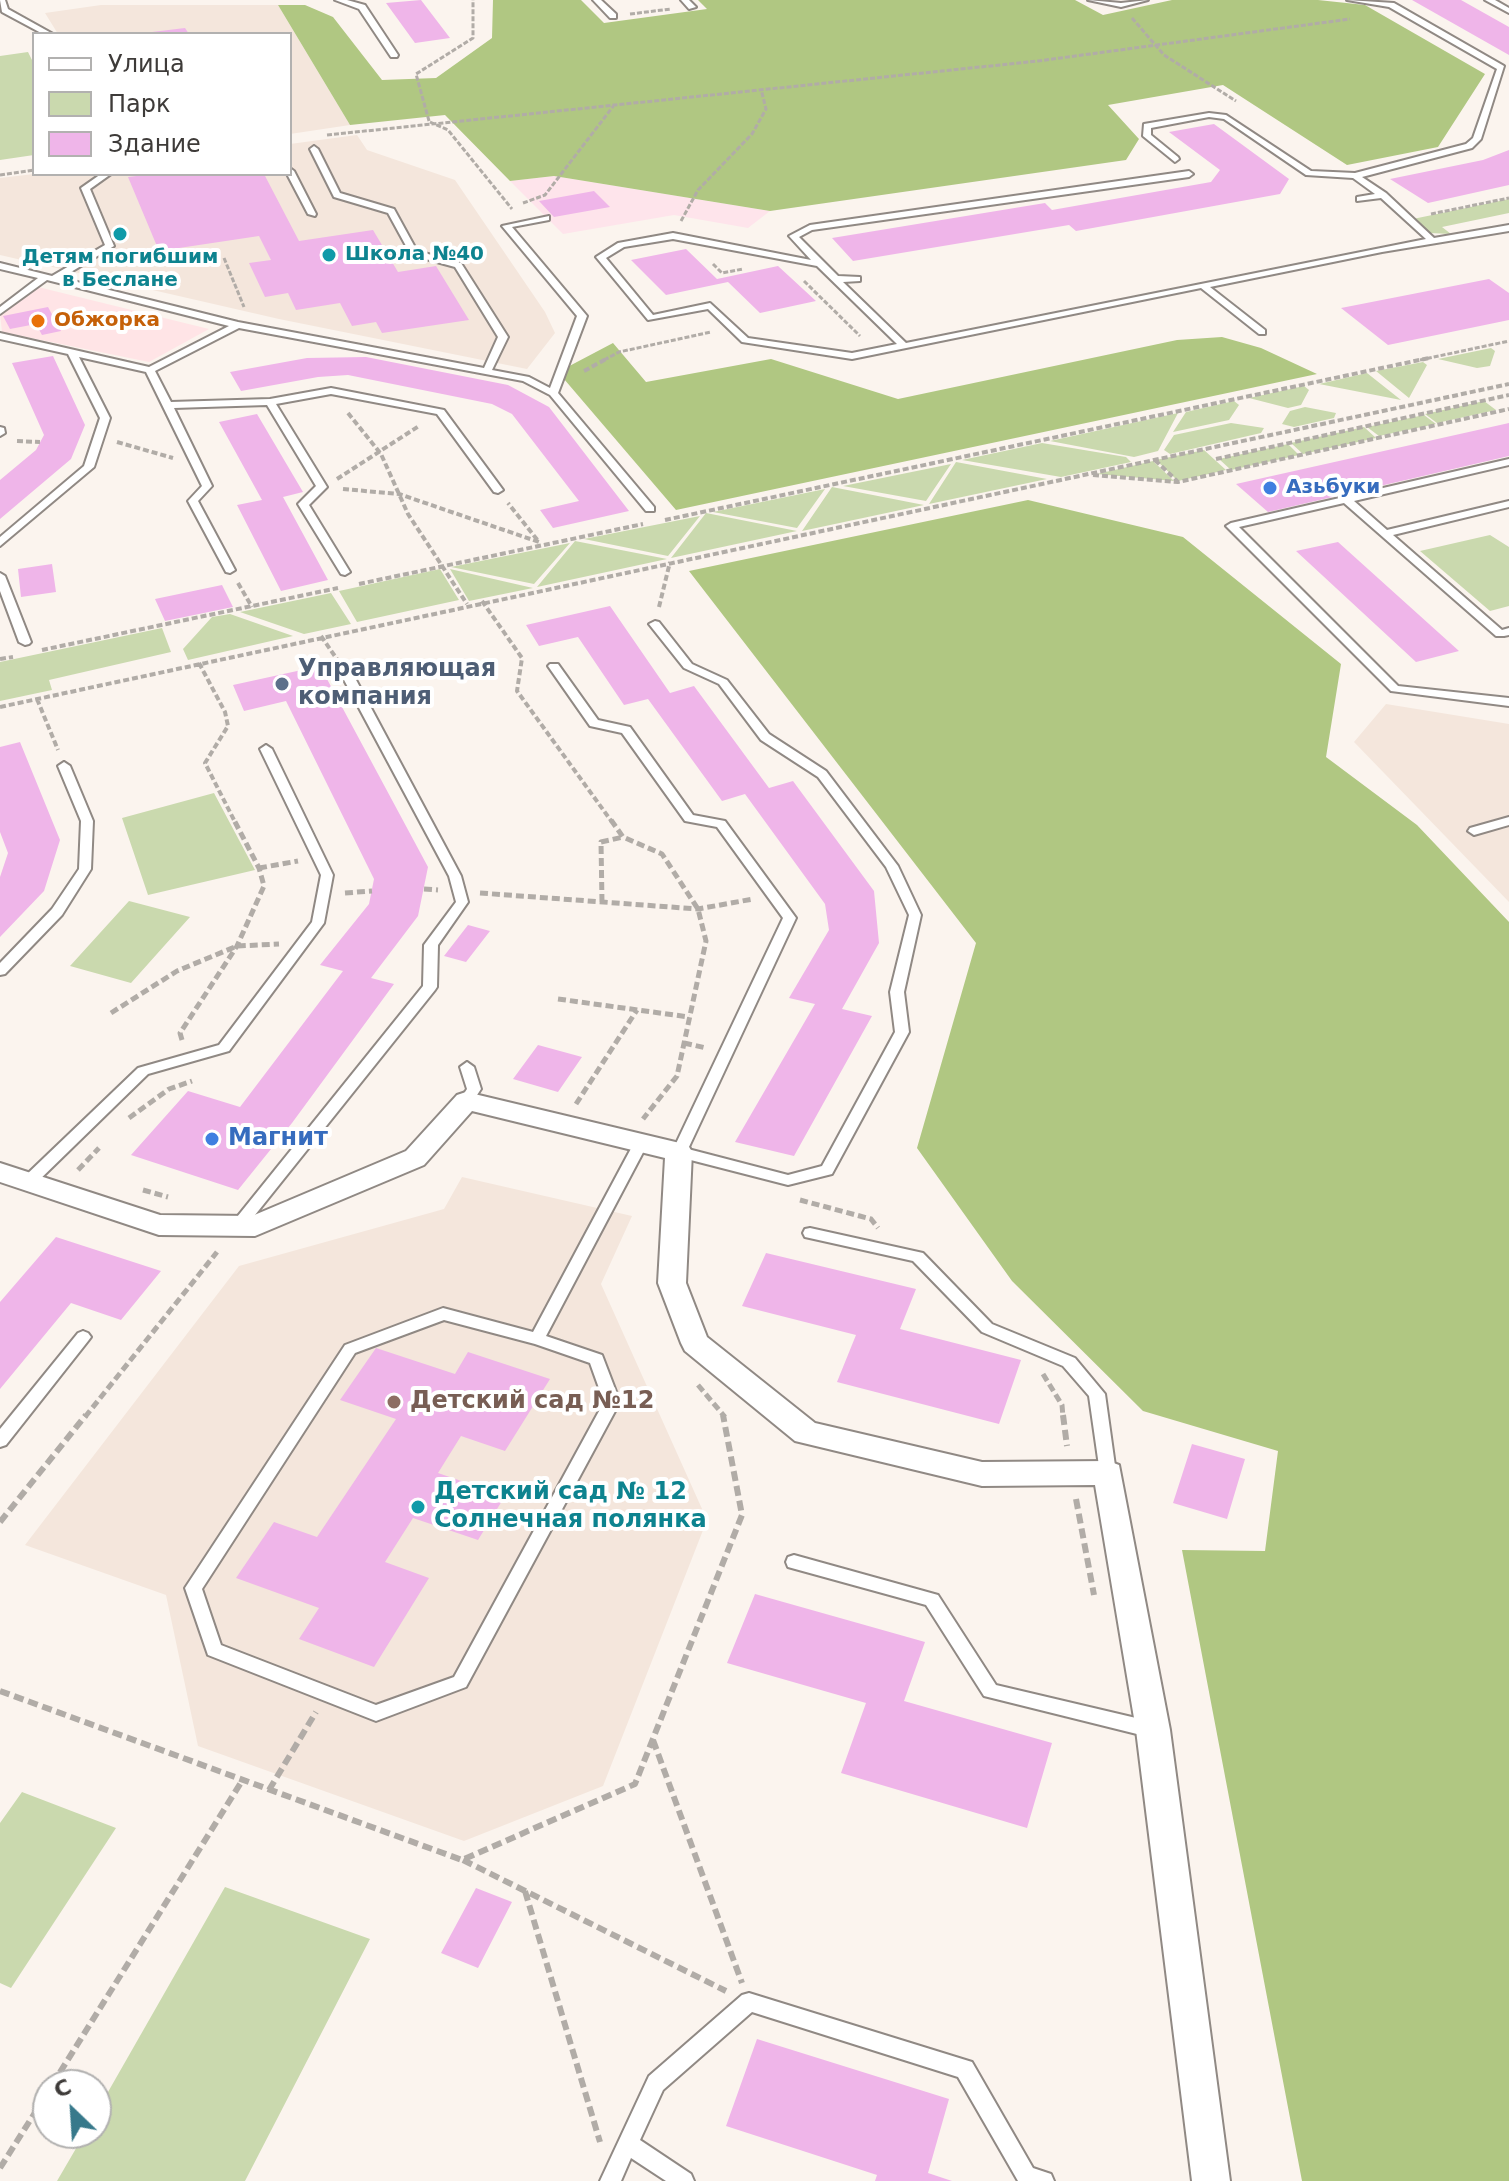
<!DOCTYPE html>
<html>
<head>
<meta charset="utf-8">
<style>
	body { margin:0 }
	#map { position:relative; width:1509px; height:2181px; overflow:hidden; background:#fbf4ee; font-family:"DejaVu Sans",sans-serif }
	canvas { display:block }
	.legend { position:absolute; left:32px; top:32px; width:260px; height:144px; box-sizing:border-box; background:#fff; border:2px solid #b2b1b0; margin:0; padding:10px 14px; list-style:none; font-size:24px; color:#3e3b39 }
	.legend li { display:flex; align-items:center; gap:16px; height:40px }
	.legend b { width:40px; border:2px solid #b2b1b0 }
	.north { position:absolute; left:32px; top:2069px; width:80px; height:80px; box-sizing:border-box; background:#fff; border:2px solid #b2b1b0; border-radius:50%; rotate:335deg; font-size:22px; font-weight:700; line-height:32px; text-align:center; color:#3e3b39 }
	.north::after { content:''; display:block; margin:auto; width:28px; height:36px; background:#37798b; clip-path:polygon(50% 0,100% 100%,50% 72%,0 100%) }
</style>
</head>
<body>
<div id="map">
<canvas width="1509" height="2181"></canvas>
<ul class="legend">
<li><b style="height:10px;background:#fff"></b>Улица</li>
<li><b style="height:22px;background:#cad9ae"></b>Парк</li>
<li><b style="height:22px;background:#efb5e9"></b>Здание</li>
</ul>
<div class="north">С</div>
</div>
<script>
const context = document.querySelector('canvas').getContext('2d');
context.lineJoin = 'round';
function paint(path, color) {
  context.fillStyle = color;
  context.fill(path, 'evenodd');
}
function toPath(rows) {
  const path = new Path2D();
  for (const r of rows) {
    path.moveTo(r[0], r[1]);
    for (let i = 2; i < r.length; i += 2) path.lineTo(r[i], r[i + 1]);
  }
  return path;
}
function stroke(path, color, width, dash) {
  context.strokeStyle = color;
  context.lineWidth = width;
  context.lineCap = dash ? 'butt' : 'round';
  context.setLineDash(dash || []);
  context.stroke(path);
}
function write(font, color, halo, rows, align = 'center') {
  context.font = font + ' "DejaVu Sans",sans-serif';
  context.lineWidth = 8;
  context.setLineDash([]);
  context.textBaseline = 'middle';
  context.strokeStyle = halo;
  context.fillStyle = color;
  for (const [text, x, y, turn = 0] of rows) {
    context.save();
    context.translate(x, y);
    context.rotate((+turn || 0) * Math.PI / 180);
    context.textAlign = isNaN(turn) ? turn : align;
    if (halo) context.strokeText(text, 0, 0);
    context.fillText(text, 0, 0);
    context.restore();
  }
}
paint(toPath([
	[38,287,209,329,149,362,2,332,0,314]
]), '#ffe4e6');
paint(toPath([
	[554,176,770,211,748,228,674,215,563,234,510,181]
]), '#fee4eb');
paint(toPath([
	[101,5,278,5,350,125,290,134,290,34,58,34,45,13],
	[357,135,367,150,455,180,545,312,555,333,527,369,279,319,0,255,0,178,34,174,290,174,290,144],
	[1386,704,1509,724,1509,902,1354,742],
	[462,1177,632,1216,601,1284,707,1520,603,1786,464,1841,198,1746,166,1595,25,1545,239,1266,444,1209]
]), '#f4e6dc');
paint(toPath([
	[28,52,34,64,34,155,0,160,0,56],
	[1509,199,1509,213,1442,227,1451,234,1430,233,1413,219],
	[1491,348,1495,351,1490,366,1477,368,1438,359],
	[1423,362,1427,365,1409,398,1376,371],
	[1367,373,1401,400,1319,384],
	[1304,386,1309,390,1301,405,1288,408,1249,398],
	[1234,401,1239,405,1229,420,1173,432,1186,412],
	[1484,401,1496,410,1437,423,1425,414],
	[1305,407,1336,413,1334,418,1294,427,1282,424,1290,411],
	[1178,413,1158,451,1134,457,1050,441],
	[1424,415,1436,424,1379,436,1367,427],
	[1231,423,1264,428,1261,433,1170,454,1164,450,1174,435],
	[1364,427,1376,438,1303,454,1291,443],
	[1042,443,1126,457,1131,462,1061,477,962,460],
	[1288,444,1299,455,1231,470,1219,459],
	[1204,450,1226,470,1178,481,1156,460],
	[1153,461,1174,481,1097,474],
	[956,462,1047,479,929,504],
	[951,464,926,501,843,486],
	[832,487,924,505,802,531],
	[825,489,797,528,713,512],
	[706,513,797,531,671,558],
	[700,516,668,556,584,539],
	[1490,535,1509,547,1509,606,1490,611,1420,551],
	[575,541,667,559,537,587],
	[570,543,534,584,451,567],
	[440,569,459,600,357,622,339,591],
	[450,569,533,588,469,601],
	[331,593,351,624,304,634,240,612],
	[230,614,293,636,188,660,183,649,212,617],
	[162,628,171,652,49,680,52,690,0,701,0,662],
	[214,793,255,870,148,895,122,818],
	[129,901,190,917,131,983,70,966],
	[22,1792,116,1828,11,1988,0,1983,0,1823],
	[225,1887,370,1939,245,2181,57,2181,85,2133,96,2133,96,2113]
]), '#cad9ae');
paint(toPath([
	[493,0,581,0,604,23,707,9,698,0,1075,0,1103,15,1172,0,1318,0,1365,5,1485,74,1438,147,1347,165,1223,85,1108,105,1139,139,1126,160,770,211,554,176,510,181,445,115,350,125,278,5,305,5,333,17,382,80,436,78,492,38],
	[1222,337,1261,348,1317,374,676,510,558,372,613,343,646,382,771,359,898,399,1177,340],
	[1028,500,1183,537,1341,664,1326,757,1417,825,1509,922,1509,2181,1302,2181,1182,1550,1265,1551,1278,1451,1143,1411,1012,1281,917,1148,976,943,689,571]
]), '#b0c782');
paint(toPath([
	[421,0,450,38,415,43,386,3],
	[1412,0,1461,0,1509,27,1509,55],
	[185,28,189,34,152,34,152,32],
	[1214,124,1289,179,1280,194,1076,231,1069,225,853,261,832,238,1045,203,1052,210,1211,182,1220,170,1169,132],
	[1509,150,1509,185,1428,203,1390,179,1483,160],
	[153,174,264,174,299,241,373,230,398,272,436,266,469,320,382,333,376,322,352,326,340,303,296,310,288,293,265,297,249,263,271,260,259,236,159,251,128,177],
	[594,191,610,207,554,217,539,201],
	[686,249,717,279,778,266,816,301,760,313,728,282,666,295,631,260],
	[1489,279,1509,293,1509,320,1388,345,1341,308],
	[48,307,61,331,42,335,36,324,10,329,3,316],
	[53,356,85,425,71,459,0,519,0,480,36,450,44,435,12,363],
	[366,357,508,385,549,407,629,511,553,528,540,510,579,501,512,414,492,404,348,375,318,377,241,391,230,372,307,358],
	[257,414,303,492,283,497,328,580,281,591,237,505,262,500,219,422],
	[1509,423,1509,456,1268,512,1236,484],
	[1338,542,1459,651,1416,662,1296,551],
	[52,564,56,592,21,597,18,569],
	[222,585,233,607,165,621,155,599],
	[610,606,670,693,694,686,769,788,793,781,874,891,879,943,842,1009,872,1016,794,1156,735,1142,815,1004,789,998,829,930,825,904,745,794,722,801,648,699,624,705,578,637,539,646,526,625],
	[320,666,428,867,418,916,371,978,394,984,292,1123,238,1190,131,1155,188,1091,240,1107,343,971,320,965,369,904,374,879,286,701,244,711,233,685],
	[20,742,60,840,44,891,0,937,0,877,8,853,0,832,0,747],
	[468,925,490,931,466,962,444,956],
	[538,1045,582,1057,558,1092,513,1079],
	[56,1237,161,1271,121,1320,71,1303,0,1389,0,1302],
	[766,1253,916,1289,900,1329,1021,1360,999,1424,837,1382,856,1335,742,1306],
	[376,1348,455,1374,468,1352,550,1379,505,1451,461,1436,438,1473,505,1496,478,1540,413,1518,385,1562,429,1578,374,1667,299,1639,319,1608,236,1578,274,1522,317,1537,396,1419,340,1400],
	[1192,1444,1245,1459,1227,1519,1173,1503],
	[755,1594,925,1642,904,1701,1052,1743,1027,1828,841,1773,866,1703,727,1663],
	[476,1888,512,1902,478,1968,441,1953],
	[757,2039,949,2099,928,2173,952,2181,875,2181,877,2175,726,2126]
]), '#efb5e9');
const lane = toPath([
	[0,0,5,0,8,9,53,34,43,34,2,12,0,0],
	[335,0,347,0,365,5,398,55,397,57,391,57,359,9,335,0],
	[593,0,601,0,616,14,616,18,610,18,593,0],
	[681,0,689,0,696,7,689,9,681,0],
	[1088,0,1121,3,1148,0,1121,7,1088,0],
	[1347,0,1394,3,1504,66,1481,139,1472,148,1362,177,1386,193,1434,238,1509,225,1509,231,1382,252,1210,287,1265,330,1265,334,1259,334,1201,288,852,359,742,342,708,309,648,320,596,257,618,243,673,233,811,260,789,236,810,225,1189,171,1193,174,1189,177,812,230,799,237,838,276,860,277,860,281,843,282,906,343,1426,239,1381,198,1357,201,1357,197,1375,194,1353,178,1306,175,1224,119,1209,117,1151,128,1151,135,1178,157,1179,159,1175,162,1143,136,1144,124,1209,113,1226,115,1311,171,1355,173,1466,144,1473,138,1497,69,1389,7,1347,0],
	[673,239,817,266,897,344,852,353,748,338,710,303,653,315,606,258,624,247,673,239],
	[1485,0,1495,0,1509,8,1509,13,1485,0],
	[314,146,318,149,340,193,394,209,417,251,461,263,508,337,492,370,529,377,550,388,577,316,502,226,549,216,549,220,512,227,587,316,558,393,654,507,654,511,646,511,550,395,523,381,239,328,155,371,171,402,270,399,331,388,444,410,503,490,498,493,494,492,437,414,331,394,276,404,327,487,309,505,350,572,345,575,341,574,298,504,316,486,267,405,174,408,212,486,198,501,235,570,230,573,226,572,188,501,202,486,146,372,79,357,110,418,94,467,0,546,0,537,84,466,100,418,68,354,0,339,0,333,149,367,229,326,47,280,0,314,0,307,38,278,0,269,0,263,52,276,105,245,81,188,101,174,111,174,90,189,114,246,61,278,238,322,484,368,498,337,455,267,411,255,388,213,334,197,310,149,314,146],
	[290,168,294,171,316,214,315,216,308,214,287,174,290,174,290,168],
	[0,427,4,428,5,433,0,436,0,427],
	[1509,459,1509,465,1354,501,1387,530,1509,501,1509,507,1393,535,1502,630,1509,628,1509,635,1504,636,1496,636,1344,503,1239,527,1398,686,1509,698,1509,706,1391,691,1226,526,1231,523,1509,459],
	[0,573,5,576,31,642,29,644,25,645,19,642,0,591,0,573],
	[655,621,659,622,692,664,727,680,769,734,826,771,898,866,921,915,904,992,909,1032,832,1174,788,1185,679,1157,672,1152,783,918,717,827,685,821,622,733,590,726,548,666,550,664,558,664,598,720,630,727,693,815,725,821,796,918,688,1149,788,1175,822,1166,895,1032,890,992,909,915,886,867,818,777,761,740,719,684,684,668,649,624,655,621],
	[349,675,355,678,461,876,468,902,438,945,437,987,435,990,243,1230,238,1231,233,1230,231,1226,233,1222,423,986,424,945,456,902,449,876,343,678,349,675],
	[266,745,272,749,333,875,324,923,229,1051,148,1074,33,1186,23,1186,21,1182,23,1178,138,1068,219,1045,312,922,321,875,260,749,266,745],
	[64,762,70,766,93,821,91,869,62,915,5,974,0,975,0,963,52,909,79,869,81,821,58,766,64,762],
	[1509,817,1509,825,1474,835,1468,831,1470,828,1509,817],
	[467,1062,474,1067,481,1089,471,1104,466,1106,459,1101,467,1089,460,1067,467,1062],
	[641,1138,648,1143,546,1336,602,1355,620,1402,466,1687,376,1721,208,1655,185,1588,345,1345,443,1308,533,1332,634,1143,641,1138],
	[444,1320,535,1344,590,1363,604,1402,454,1677,376,1705,221,1645,202,1589,355,1353,444,1320],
	[810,1228,923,1253,992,1324,1075,1358,1105,1394,1116,1473,1114,1478,1108,1479,1102,1478,1100,1473,1089,1396,1063,1366,982,1332,913,1261,805,1237,803,1233,805,1229,810,1228],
	[83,1331,88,1333,91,1337,88,1341,6,1445,0,1447,0,1429,78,1333,83,1331],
	[794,1555,938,1595,996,1685,1153,1722,1159,1725,1162,1730,1159,1735,1153,1738,984,1696,926,1605,788,1567,786,1562,788,1557,794,1555],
	[749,1993,972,2062,1033,2168,1051,2174,1054,2181,1018,2181,958,2077,752,2012,663,2090,640,2140,691,2174,694,2181,666,2181,631,2158,621,2181,600,2181,649,2076,742,1995,749,1993]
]);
const street = toPath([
	[466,1092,688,1145,692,1152,686,1283,707,1337,815,1423,982,1462,1108,1461,1119,1465,1170,1730,1230,2181,1192,2181,1136,1730,1095,1485,982,1486,795,1441,685,1351,681,1343,658,1283,665,1158,472,1111,424,1165,255,1236,159,1235,0,1182,0,1163,160,1215,252,1216,406,1151,457,1095,466,1092]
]);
stroke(lane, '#908984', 4);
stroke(street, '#908984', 4);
stroke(toPath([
	[630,14,671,9],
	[1132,18,1164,55,1236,101],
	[429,121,416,74,473,38,473,0],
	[430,122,448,130,512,209],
	[327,135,1038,61,1350,19],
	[0,175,34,170],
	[523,203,545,195,615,104],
	[1431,214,1509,198],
	[681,221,698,190,752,134,766,109,761,89],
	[224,258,244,307],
	[713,264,722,273,743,269],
	[804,281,860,336],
	[604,360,619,352,711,332],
	[1420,360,1509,341]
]), '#b1aca7', 3, [5, 2]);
stroke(toPath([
	[584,371,608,358],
	[348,413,381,454,408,514,467,604],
	[17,441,40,442],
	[117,442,173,458],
	[1216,459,1509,395],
	[1155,460,1177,481],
	[1093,475,1178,482,1509,409],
	[337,479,419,426],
	[343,489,399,494,539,542,508,503],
	[665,520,1429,358],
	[238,583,252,607],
	[359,584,643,524],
	[482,601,522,658,517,691,612,822],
	[659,607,670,562],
	[321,636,341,665],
	[42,650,338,588],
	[0,659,13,657],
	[199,663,225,712,228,726,205,763,235,822],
	[37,699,58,750],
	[0,707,1509,384]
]), '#b1aca7', 4, [6, 3]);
stroke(toPath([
	[611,820,623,837,662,854,698,909,706,941,677,1076,643,1119],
	[259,868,298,861],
	[424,889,438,890],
	[345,893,372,891],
	[480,893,698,909,753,899],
	[602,902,601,842,623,837],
	[558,999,689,1017],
	[111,1013,177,971,237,946,279,944],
	[182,1040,180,1033,237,946,264,886,259,868,234,820],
	[684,1043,706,1048],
	[576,1104,637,1010],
	[129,1118,169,1089,192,1081],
	[78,1170,99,1148],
	[143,1190,168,1197],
	[800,1200,871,1219,878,1228],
	[1043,1374,1062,1405,1063,1417],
	[698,1385,725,1417],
	[85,1417,217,1252]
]), '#b1aca7', 5, [8, 4]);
stroke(toPath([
	[1063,1415,1067,1446],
	[1076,1499,1094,1595],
	[0,1522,86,1415],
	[0,1691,462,1860,635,1784,742,1515,723,1415],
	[653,1740,742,1983],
	[269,1790,316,1712],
	[463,1860,726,1991],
	[525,1891,600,2142],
	[52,2085,242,1781],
	[0,2168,48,2092]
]), '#b1aca7', 6, [10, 5]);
paint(lane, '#fff');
paint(street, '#fff');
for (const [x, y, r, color] of [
	[120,234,8,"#0f9aa8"],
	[329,255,8,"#0f9aa8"],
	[38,321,8,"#e8710a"],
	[1270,488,8,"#3f7fe0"],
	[282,684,8,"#5c6f8a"],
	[212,1139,8,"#3f7fe0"],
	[394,1402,8,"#8d6e63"],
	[418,1507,8,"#0f9aa8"]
]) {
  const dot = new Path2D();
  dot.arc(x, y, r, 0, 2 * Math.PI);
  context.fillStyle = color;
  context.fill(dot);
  stroke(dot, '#fff', 3);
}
write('bold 20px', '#0d838f', '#fff', [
	["Школа №40",345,255],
	["Детям погибшим",120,258,"center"],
	["в Беслане",120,281,"center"]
], 'left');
write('bold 20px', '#c56008', '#fff', [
	["Обжорка",54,321]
], 'left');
write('bold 20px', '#366cbe', '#fff', [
	["Азьбуки",1286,488]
], 'left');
write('bold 24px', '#4e5e75', '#fff', [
	["Управляющая",298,670],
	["компания",298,698]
], 'left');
write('bold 24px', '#366cbe', '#fff', [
	["Магнит",228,1139]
], 'left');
write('bold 24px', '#785e54', '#fff', [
	["Детский сад №12",410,1402]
], 'left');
write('bold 24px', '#0d838f', '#fff', [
	["Детский сад № 12",434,1493],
	["Солнечная полянка",434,1521]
], 'left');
</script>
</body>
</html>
